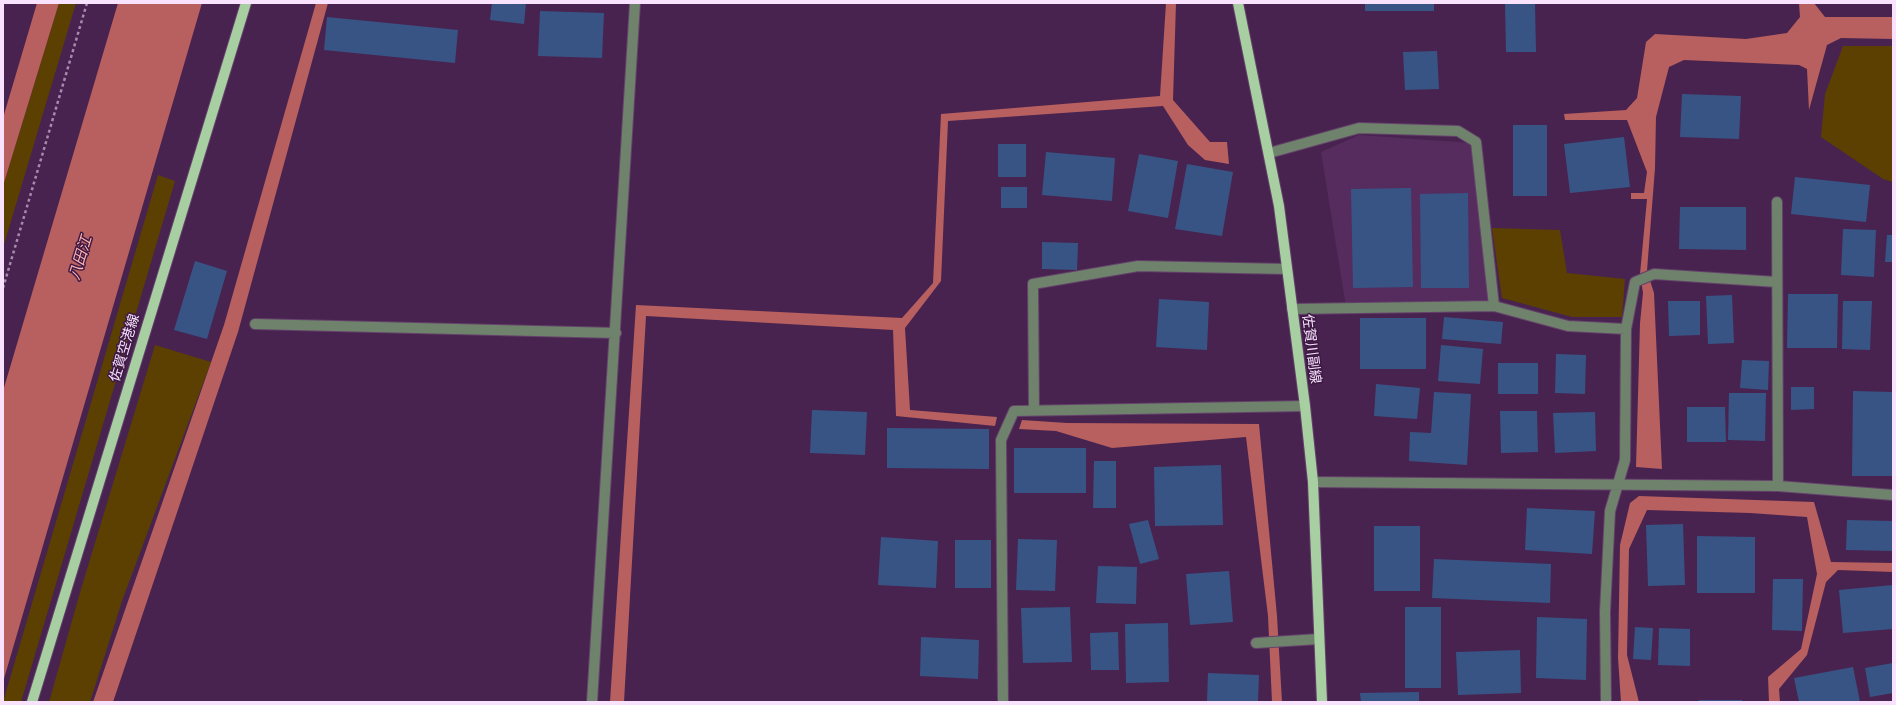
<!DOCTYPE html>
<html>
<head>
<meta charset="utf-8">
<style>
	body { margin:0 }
	#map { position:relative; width:1896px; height:705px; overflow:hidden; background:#48234f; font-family:Merriweather,serif }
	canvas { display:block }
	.frame { position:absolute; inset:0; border:4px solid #f8e2fd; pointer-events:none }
</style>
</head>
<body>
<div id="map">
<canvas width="1896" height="705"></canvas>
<div class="frame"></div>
</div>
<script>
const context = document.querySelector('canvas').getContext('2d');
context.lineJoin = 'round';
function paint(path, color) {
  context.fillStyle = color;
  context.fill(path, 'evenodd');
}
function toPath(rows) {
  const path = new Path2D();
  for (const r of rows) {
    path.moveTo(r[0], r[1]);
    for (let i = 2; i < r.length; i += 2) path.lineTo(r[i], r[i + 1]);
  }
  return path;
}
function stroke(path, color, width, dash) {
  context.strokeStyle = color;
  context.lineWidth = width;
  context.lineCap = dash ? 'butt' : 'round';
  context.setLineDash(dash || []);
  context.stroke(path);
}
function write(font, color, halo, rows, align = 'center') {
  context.font = font + ' Merriweather,"Noto Sans JP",serif';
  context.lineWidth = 3;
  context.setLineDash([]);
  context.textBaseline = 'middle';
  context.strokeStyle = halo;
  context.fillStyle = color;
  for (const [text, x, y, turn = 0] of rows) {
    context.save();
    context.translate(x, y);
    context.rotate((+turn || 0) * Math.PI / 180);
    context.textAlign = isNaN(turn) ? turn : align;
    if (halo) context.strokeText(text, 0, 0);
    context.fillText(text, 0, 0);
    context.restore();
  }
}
paint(toPath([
	[1359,135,1471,143,1490,303,1346,307,1321,152]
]), '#552c5d');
paint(toPath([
	[59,3,76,3,3,248,3,186],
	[1843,46,1893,46,1893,182,1883,179,1821,137,1825,94],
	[158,175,175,181,21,702,3,702],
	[1492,228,1560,230,1567,273,1625,279,1622,317,1572,317,1502,298],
	[155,345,211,362,122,601,90,702,49,702,81,589]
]), '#5b4002');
paint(toPath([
	[37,3,59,3,3,186,3,118],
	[118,3,202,3,3,682,3,391],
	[316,3,328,3,238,332,113,702,93,702,224,325],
	[1166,3,1176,3,1173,100,1210,142,1227,142,1229,164,1205,160,1188,145,1163,106,948,121,941,281,905,328,910,410,997,417,995,426,896,416,893,330,646,316,624,702,610,702,636,305,902,318,933,283,941,114,1160,96],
	[1799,3,1814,3,1825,17,1893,17,1893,39,1841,38,1827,45,1809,110,1807,69,1799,65,1684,60,1669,67,1656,117,1655,168,1647,271,1654,293,1662,469,1636,467,1640,323,1643,293,1640,274,1647,199,1631,199,1631,193,1644,193,1647,172,1627,120,1565,120,1564,114,1626,110,1637,98,1646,42,1655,34,1746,39,1787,33,1800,17],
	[1022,420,1067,423,1259,424,1277,616,1282,702,1272,702,1268,616,1246,437,1112,448,1056,431,1019,429],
	[1639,496,1814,502,1831,562,1893,563,1893,572,1838,570,1826,582,1807,655,1779,689,1780,702,1769,702,1768,677,1801,649,1817,574,1807,517,1750,513,1647,510,1629,549,1627,655,1639,702,1621,702,1618,658,1620,545,1630,503]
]), '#b85f5f');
paint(toPath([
	[492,3,526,3,524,24,490,20],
	[1365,3,1434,3,1434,11,1365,11],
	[1505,3,1535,3,1536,52,1506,52],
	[540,11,604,13,602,58,538,56],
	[327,17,458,30,455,63,324,50],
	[1437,51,1439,89,1405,90,1403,52],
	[1682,94,1741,96,1739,139,1680,137],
	[1513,125,1547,125,1547,196,1513,196],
	[1624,137,1630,187,1570,193,1564,144],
	[998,144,1026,144,1026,177,998,177],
	[1046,152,1115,158,1112,201,1042,195],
	[1139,154,1178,161,1168,218,1128,211],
	[1187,164,1233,172,1222,236,1175,229],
	[1795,177,1870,185,1866,222,1791,214],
	[1001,187,1027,187,1027,208,1001,208],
	[1411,188,1413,287,1353,288,1351,189],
	[1468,193,1469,288,1421,288,1420,194],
	[1680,207,1746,207,1746,250,1679,249],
	[1843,229,1876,230,1874,277,1841,275],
	[1887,235,1893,235,1893,262,1885,262],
	[1042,242,1078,243,1077,270,1042,269],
	[195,261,227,271,207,339,174,330],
	[1788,294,1838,294,1837,348,1787,348],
	[1732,295,1734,343,1708,344,1706,296],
	[1159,299,1209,302,1207,350,1156,347],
	[1668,301,1700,301,1700,335,1669,336],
	[1843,301,1872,301,1870,350,1842,349],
	[1444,317,1503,322,1501,344,1442,339],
	[1360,318,1426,318,1426,369,1360,369],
	[1441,345,1483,349,1480,384,1438,381],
	[1556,354,1586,355,1585,394,1555,393],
	[1742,360,1769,361,1768,390,1740,388],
	[1498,363,1538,363,1538,394,1498,394],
	[1376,384,1420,388,1417,419,1374,416],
	[1791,387,1814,387,1814,409,1791,410],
	[1853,391,1893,392,1893,476,1852,476],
	[1434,392,1471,394,1467,465,1409,461,1410,432,1431,433],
	[1729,393,1766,393,1765,441,1728,440],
	[1687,407,1725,407,1726,442,1687,442],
	[812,410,867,412,865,455,810,453],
	[1500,411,1537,411,1538,452,1501,453],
	[1595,412,1596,451,1555,453,1553,413],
	[887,428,989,429,989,469,887,468],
	[1014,448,1086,448,1086,493,1014,493],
	[1094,461,1116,461,1116,508,1093,508],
	[1221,465,1223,525,1155,526,1154,467],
	[1527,508,1595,511,1592,554,1525,550],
	[1148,520,1159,559,1140,564,1129,524],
	[1847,520,1893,521,1893,551,1846,550],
	[1683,524,1685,585,1648,586,1646,525],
	[1374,526,1420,526,1420,591,1374,591],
	[1697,536,1755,537,1755,593,1697,593],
	[881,537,938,541,936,588,878,585],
	[1018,539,1057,540,1055,591,1016,590],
	[955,540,991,540,991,588,955,588],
	[1434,559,1551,564,1550,603,1432,598],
	[1098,566,1137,567,1136,604,1096,603],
	[1229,571,1233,622,1190,625,1186,574],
	[1773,579,1803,579,1802,631,1772,630],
	[1893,585,1893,629,1843,633,1839,590],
	[1070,607,1072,662,1023,663,1021,608],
	[1405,607,1441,607,1441,688,1405,688],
	[1537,617,1587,619,1586,680,1536,678],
	[1168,623,1169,682,1126,683,1125,624],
	[1635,627,1653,628,1651,660,1633,659],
	[1659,628,1690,629,1690,666,1658,665],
	[1118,632,1119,670,1091,670,1090,633],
	[921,637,979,640,978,679,920,676],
	[1520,650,1521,693,1458,695,1456,652],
	[1893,663,1893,693,1870,697,1865,668],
	[1853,667,1860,702,1799,702,1794,678],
	[1208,673,1259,675,1258,702,1207,702],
	[1419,692,1419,702,1361,702,1360,693],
	[1699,700,1742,700,1742,702,1699,702]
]), '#385485');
const minor = toPath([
	[1269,153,1359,128,1458,131,1476,142,1494,306],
	[1777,202,1778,486],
	[1292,309,1494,306,1568,326,1626,329,1625,460,1610,511,1605,612,1606,702],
	[255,324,616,333],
	[1626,329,1635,282,1654,274,1777,282],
	[1034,410,1033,284,1138,266,1287,269],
	[1313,482,1778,486,1893,495],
	[1256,643,1319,639],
	[592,702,635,3],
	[1003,702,1001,440,1014,411,1305,406]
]);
const major = toPath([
	[1238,3,1279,206,1305,406,1313,482,1322,702],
	[32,702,246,3]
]);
stroke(minor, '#64426b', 12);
stroke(major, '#64426b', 12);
stroke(toPath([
	[3,288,87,3]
]), '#a78aad', 2.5, [3, 3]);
stroke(minor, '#6f826c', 10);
stroke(major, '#a8cfa2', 10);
write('14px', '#f8e2fd', '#3d1944', [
	["佐賀空港線",125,348,-73],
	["佐賀川副線",1311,349,83]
]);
write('italic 15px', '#ffb4b2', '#3d1944', [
	["八田江",81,258,-73]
]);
</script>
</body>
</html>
